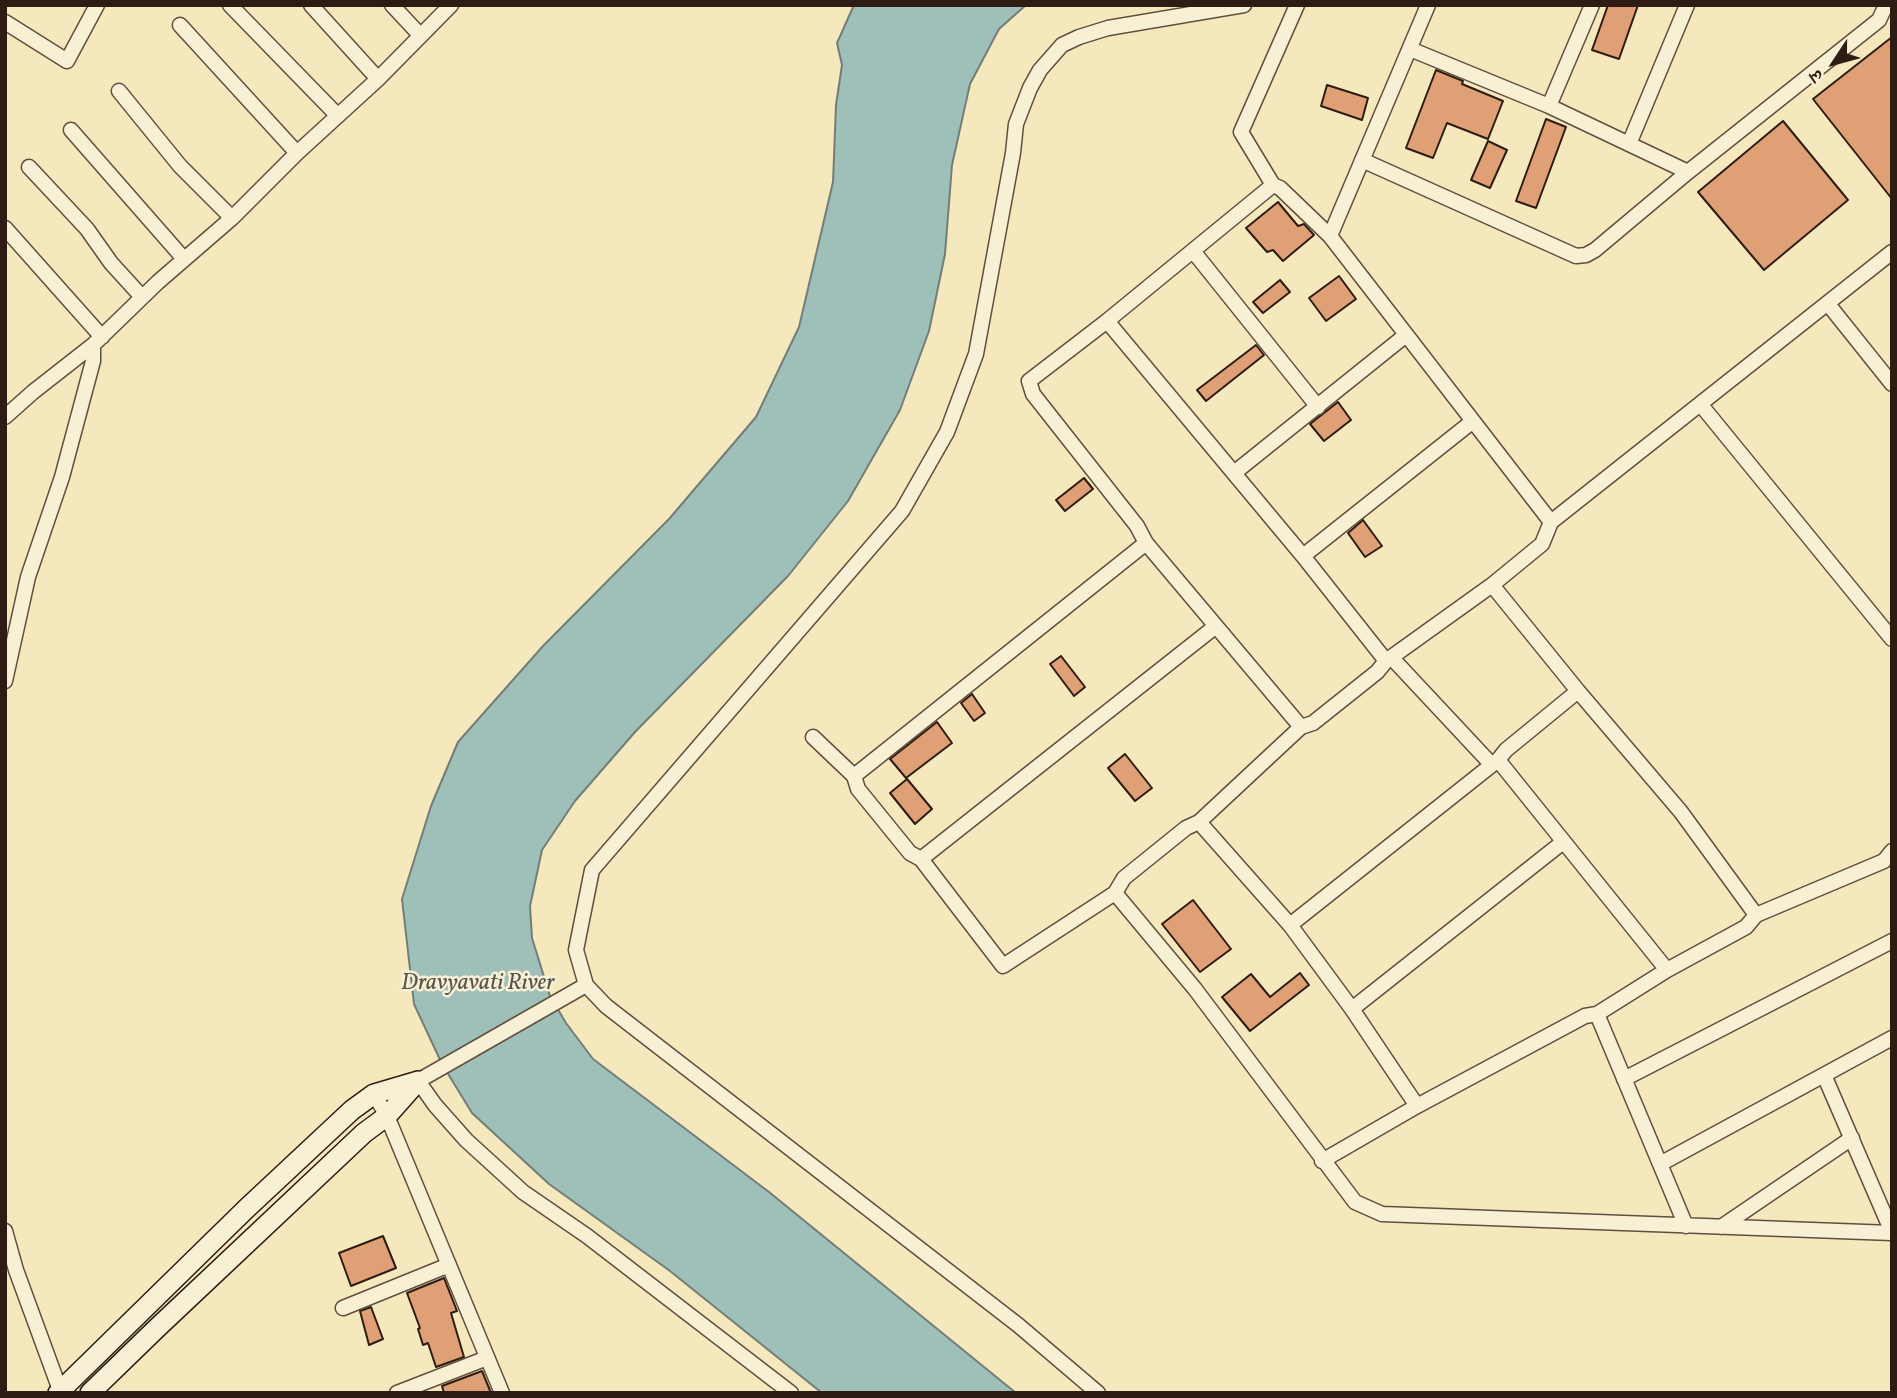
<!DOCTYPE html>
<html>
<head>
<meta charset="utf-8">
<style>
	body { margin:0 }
	#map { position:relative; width:1897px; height:1398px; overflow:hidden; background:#f5e8bd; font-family:Vollkorn,"Noto Serif Devanagari",serif }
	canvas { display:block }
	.frame { position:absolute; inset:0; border:7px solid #2e1c14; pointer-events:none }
	.north { position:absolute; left:1799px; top:28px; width:70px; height:70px; -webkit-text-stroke:5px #f8f0d4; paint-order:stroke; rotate:234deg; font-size:19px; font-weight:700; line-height:28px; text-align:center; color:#2e1c14 }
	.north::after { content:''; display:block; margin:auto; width:24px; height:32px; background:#2e1c14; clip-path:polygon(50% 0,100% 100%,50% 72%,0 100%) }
</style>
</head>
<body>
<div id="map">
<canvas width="1897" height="1398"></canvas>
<div class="frame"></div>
<div class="north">उ</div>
</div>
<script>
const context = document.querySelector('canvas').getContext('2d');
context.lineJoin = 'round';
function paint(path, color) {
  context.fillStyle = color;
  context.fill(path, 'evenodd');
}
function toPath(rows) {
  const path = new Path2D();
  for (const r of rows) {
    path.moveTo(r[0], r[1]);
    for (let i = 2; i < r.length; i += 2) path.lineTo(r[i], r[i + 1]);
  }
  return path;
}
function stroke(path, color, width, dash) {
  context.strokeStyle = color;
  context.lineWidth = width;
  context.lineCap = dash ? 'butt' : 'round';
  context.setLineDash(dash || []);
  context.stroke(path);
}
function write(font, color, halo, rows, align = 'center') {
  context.font = font + ' Vollkorn,serif';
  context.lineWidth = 5;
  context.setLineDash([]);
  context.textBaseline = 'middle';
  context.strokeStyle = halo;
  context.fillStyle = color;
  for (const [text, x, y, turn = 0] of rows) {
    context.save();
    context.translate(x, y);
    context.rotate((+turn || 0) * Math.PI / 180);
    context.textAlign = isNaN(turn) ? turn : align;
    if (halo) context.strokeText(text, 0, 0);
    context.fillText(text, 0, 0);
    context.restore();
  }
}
const water = toPath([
	[854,5,1026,5,999,29,970,84,952,165,945,254,929,331,900,410,848,501,788,576,635,732,575,801,542,850,530,906,532,938,550,996,566,1023,593,1059,769,1192,1016,1393,822,1393,670,1271,549,1184,472,1113,442,1064,414,1004,402,899,431,806,458,742,543,646,669,519,756,417,799,327,833,182,836,105,842,65,837,43,854,5]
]);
paint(water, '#9fbfb9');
stroke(water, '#727e77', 2);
const building = toPath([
	[1608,5,1638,5,1619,59,1592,50,1608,5],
	[1892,37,1892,199,1813,99,1892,37],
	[1436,70,1463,81,1462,84,1503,101,1488,139,1447,123,1433,158,1406,148,1436,70],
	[1327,85,1368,98,1362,120,1321,106,1327,85],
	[1546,119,1566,127,1536,208,1516,201,1546,119],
	[1783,121,1848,200,1764,270,1698,192,1783,121],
	[1488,141,1507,150,1490,188,1471,180,1488,141],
	[1278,202,1298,226,1304,224,1314,235,1283,261,1273,250,1267,252,1246,228,1278,202],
	[1339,276,1356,299,1326,321,1309,298,1339,276],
	[1280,280,1290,292,1263,313,1253,302,1280,280],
	[1256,345,1264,355,1206,401,1197,390,1256,345],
	[1338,402,1351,420,1324,441,1310,424,1338,402],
	[1084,478,1093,489,1065,511,1056,500,1084,478],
	[1363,520,1382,546,1365,557,1348,533,1363,520],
	[1061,656,1085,687,1074,696,1050,664,1061,656],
	[972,694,985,713,974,721,961,703,972,694],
	[937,722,952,743,906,778,890,759,937,722],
	[1125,754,1152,788,1135,801,1108,768,1125,754],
	[907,779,932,809,915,824,890,793,907,779],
	[1193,900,1231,949,1200,972,1162,924,1193,900],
	[1300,973,1309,985,1250,1031,1222,997,1251,974,1270,997,1300,973],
	[383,1236,396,1268,351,1286,339,1253,383,1236],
	[444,1278,457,1311,451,1313,464,1357,436,1367,428,1343,423,1345,418,1329,420,1328,407,1293,444,1278],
	[371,1307,383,1339,369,1345,360,1311,371,1307],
	[482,1371,491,1393,444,1393,442,1386,482,1371]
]);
paint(building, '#dea074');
stroke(building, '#2e1c14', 2);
const street = toPath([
	[230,5,338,116],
	[311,5,378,79],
	[392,5,420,35],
	[1297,5,1241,132,1273,185,1280,188,1330,236],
	[1428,5,1330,236,1551,522],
	[5,22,67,61,97,5],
	[180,25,297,153],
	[1410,49,1549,106,1592,5],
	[119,91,180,166,232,218],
	[1549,106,1688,172,1879,20,1886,5],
	[71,130,184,259],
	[1629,144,1687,5],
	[1362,160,1576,256,1586,255,1595,250,1688,172],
	[29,167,87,229,111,263,142,297],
	[1273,185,1107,321,1029,381,1033,394,1137,526,1146,543,1301,727],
	[5,228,102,337],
	[1193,251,1318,407],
	[1828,304,1892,384],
	[1107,321,1303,556,1386,661,1492,585,1542,544,1551,522,1892,252],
	[1701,405,1892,639],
	[5,417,33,392,93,345,158,282,232,218,297,153,378,79,451,5],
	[1234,473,1406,335],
	[1303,556,1473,421],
	[1492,585,1578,691,1681,812,1756,915],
	[1391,657,1492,765],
	[5,681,28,577,62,477,93,361,93,345],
	[813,737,854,776,858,789,910,853,921,859,1003,966,1115,893,1124,878,1186,828,1199,822,1301,727,1313,723,1377,672,1386,661],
	[1498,760,1667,970],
	[854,776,1146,543],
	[1199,822,1290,925,1352,1009,1417,1106],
	[921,859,1216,626],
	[1115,893,1195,989,1355,1202,1382,1214,1892,1233],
	[1290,925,1498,760,1506,750,1578,691],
	[586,985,418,1081,435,1105,466,1140,523,1192,587,1236,791,1393],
	[1352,1009,1563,842],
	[1597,1014,1686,1226],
	[1824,1075,1892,1232],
	[1624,1079,1892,941],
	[374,1094,387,1116,502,1393],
	[1322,1161,1417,1106,1585,1016,1597,1014,1667,970,1746,927,1756,915,1884,861,1892,851],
	[1660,1164,1892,1038],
	[1721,1227,1852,1138],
	[5,1231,16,1270,60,1390],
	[343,1308,449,1265],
	[397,1393,487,1358],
	[1098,1393,1018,1325,606,1006,586,985,576,950,592,870,902,511,947,432,976,354,1013,153,1016,124,1030,88,1040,70,1062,45,1079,37,1108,28,1244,5]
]);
const secondary = toPath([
	[58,1393,246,1209,352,1110,374,1094,418,1081],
	[90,1393,157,1328,364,1133,387,1116,418,1081]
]);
stroke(street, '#604f3e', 17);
stroke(secondary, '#2e1c14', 22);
stroke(street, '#f8f0d4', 14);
stroke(secondary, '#f8f0d4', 19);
write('italic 23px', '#56554e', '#f8f0d4', [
	["Dravyavati River",478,985]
]);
</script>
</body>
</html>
